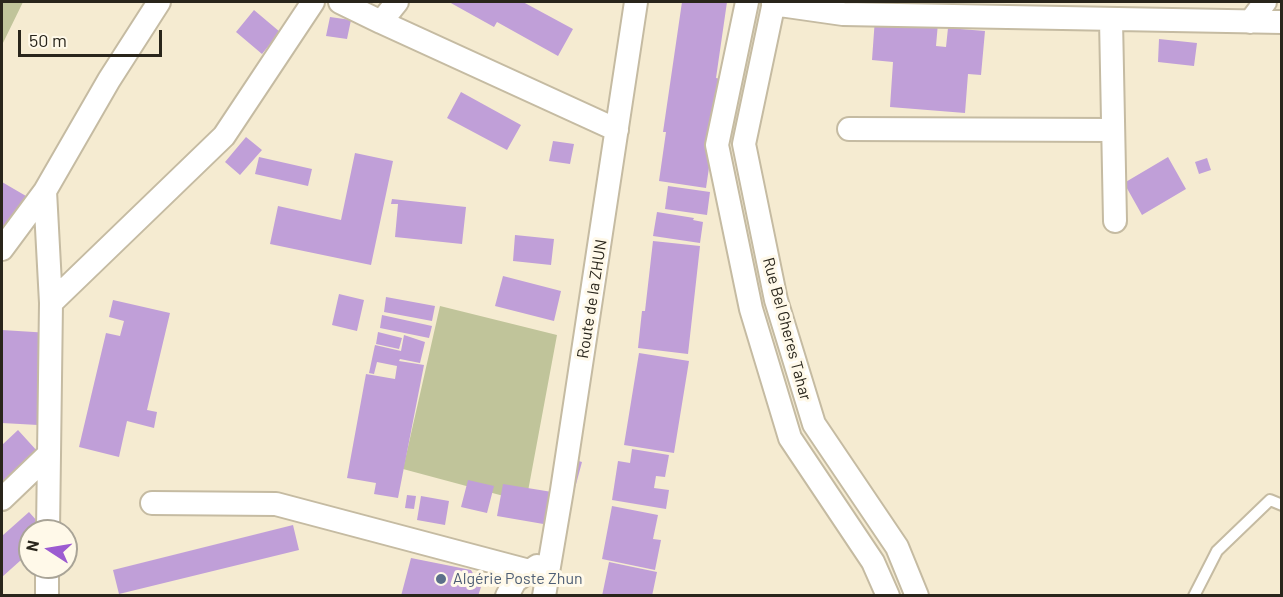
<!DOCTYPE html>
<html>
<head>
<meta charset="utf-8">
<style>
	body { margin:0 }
	#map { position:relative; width:1283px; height:597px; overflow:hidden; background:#f5ebd1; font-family:Barlow,sans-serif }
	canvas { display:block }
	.frame { position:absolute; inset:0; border:3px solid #29251b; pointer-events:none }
	.north { position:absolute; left:18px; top:519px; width:60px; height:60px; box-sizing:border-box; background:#fff9e9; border:2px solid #a9a497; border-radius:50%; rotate:282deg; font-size:16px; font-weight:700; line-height:24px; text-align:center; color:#29251b }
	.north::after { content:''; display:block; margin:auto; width:21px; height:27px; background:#9c5bd1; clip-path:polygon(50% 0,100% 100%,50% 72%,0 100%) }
	.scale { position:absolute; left:18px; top:30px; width:144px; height:27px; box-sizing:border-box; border:3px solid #29251b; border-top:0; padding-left:8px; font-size:18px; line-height:21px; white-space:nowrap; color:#29251b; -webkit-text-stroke:4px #fff9e9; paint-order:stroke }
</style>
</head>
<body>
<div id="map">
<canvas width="1283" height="597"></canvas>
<div class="frame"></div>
<div class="north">N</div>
<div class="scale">50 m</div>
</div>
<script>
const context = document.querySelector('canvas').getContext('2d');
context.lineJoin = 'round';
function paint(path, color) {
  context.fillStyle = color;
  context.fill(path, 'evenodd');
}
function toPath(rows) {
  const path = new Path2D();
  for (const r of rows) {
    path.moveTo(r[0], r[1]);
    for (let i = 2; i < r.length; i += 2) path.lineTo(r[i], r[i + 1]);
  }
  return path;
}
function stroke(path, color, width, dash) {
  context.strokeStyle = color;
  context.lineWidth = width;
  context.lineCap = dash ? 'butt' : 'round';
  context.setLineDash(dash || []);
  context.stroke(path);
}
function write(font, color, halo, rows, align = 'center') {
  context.font = font + ' Barlow,sans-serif';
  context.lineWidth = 6;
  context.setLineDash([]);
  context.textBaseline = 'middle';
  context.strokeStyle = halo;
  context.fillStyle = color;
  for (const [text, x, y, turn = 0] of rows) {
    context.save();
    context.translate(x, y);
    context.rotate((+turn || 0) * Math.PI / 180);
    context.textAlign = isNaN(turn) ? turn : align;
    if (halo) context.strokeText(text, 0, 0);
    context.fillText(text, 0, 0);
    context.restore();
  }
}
paint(toPath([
	[2,2,23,2,2,45],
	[440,306,557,335,526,502,403,469]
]), '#c0c49a');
paint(toPath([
	[449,2,523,2,573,29,558,56,497,22,494,27],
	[682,2,727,2,716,78,722,79,706,188,659,181,666,132,663,132],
	[254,10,280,32,262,54,236,32],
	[330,17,351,20,347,39,326,36],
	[875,18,938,23,936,46,946,47,948,28,985,31,981,75,968,74,965,113,890,107,893,62,872,60],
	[1159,39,1197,43,1194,66,1158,62],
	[461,92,521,125,507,150,447,118],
	[246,137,262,150,240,175,225,162],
	[553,141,574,144,570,164,549,161],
	[355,153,393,161,371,265,270,244,278,206,341,220],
	[259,157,312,169,308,186,255,174],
	[1168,157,1186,189,1142,215,1124,183],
	[1207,158,1211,170,1199,174,1195,162],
	[2,182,26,196,4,236,2,235],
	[668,186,710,192,707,215,665,209],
	[392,199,466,207,462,244,395,237,398,204,391,204],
	[657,212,694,218,693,220,703,222,700,243,653,236],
	[515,235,554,239,551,265,513,261],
	[653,241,700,246,688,354,638,348,642,311,645,311],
	[503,276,561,291,554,321,495,306],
	[339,294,364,300,357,331,332,325],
	[386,297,435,306,432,321,384,312],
	[113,300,170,313,147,410,157,412,154,428,127,421,119,457,79,447,106,333,120,336,124,321,109,317],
	[382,315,432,326,429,338,380,328],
	[2,330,50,333,38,425,2,423],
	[378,332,402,338,399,349,376,344],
	[404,335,425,342,420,363,400,359,399,361,424,365,398,498,374,494,376,483,347,478,366,374,395,379,397,366,377,362,374,374,369,373,375,345,401,351],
	[639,353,689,361,674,453,624,445],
	[18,430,38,452,2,485,2,445],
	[632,449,669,455,665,477,656,476,654,488,669,490,666,509,612,500,618,461,630,463],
	[562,456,582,462,575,488,563,485,555,526,497,516,503,484,552,492],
	[468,480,494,486,487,513,461,507],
	[407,495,416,496,414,509,405,508],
	[421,496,449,501,445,525,417,520],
	[612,506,658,515,653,539,661,540,655,570,602,559],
	[29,512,46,531,30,531,30,552,2,577,2,536],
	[293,525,299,550,119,594,113,570],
	[411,558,471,570,481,587,478,596,401,596],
	[609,562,657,572,652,596,602,596]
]), '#c09fd8');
const service = toPath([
	[1194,596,1217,551,1270,500,1282,505]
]);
const minor = toPath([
	[340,2,381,22],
	[397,2,381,22,617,130],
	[747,2,717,145,751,309,790,438,873,562,888,596],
	[774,2,744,144,776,300,814,424,897,547,917,596],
	[773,4,843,14,1282,22],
	[1111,20,1115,221],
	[1250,22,1265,2],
	[849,129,1113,130],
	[45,191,51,303,48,531],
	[2,249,45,191,109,80,159,2],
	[51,303,224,136,313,2],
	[2,499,49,454],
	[152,503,276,504,529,571],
	[47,596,47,567],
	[507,596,515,581,537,566],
	[544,596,562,490,636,2]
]);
stroke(service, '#c5bba2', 14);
stroke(minor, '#c5bba2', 26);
stroke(service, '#fff', 10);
stroke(minor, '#fff', 22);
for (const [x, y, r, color] of [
	[441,579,6,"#5c6f8a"]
]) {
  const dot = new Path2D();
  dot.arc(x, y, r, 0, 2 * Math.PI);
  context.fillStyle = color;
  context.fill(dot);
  stroke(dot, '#fff9e9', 2);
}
write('16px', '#29251b', '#fff9e9', [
	["Route de la ZHUN",592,299,-81],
	["Rue Bel Gheres Tahar",787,329,75]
]);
write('16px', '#4e5e75', '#fff9e9', [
	["Algérie Poste Zhun",453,579]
], 'left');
</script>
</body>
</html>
